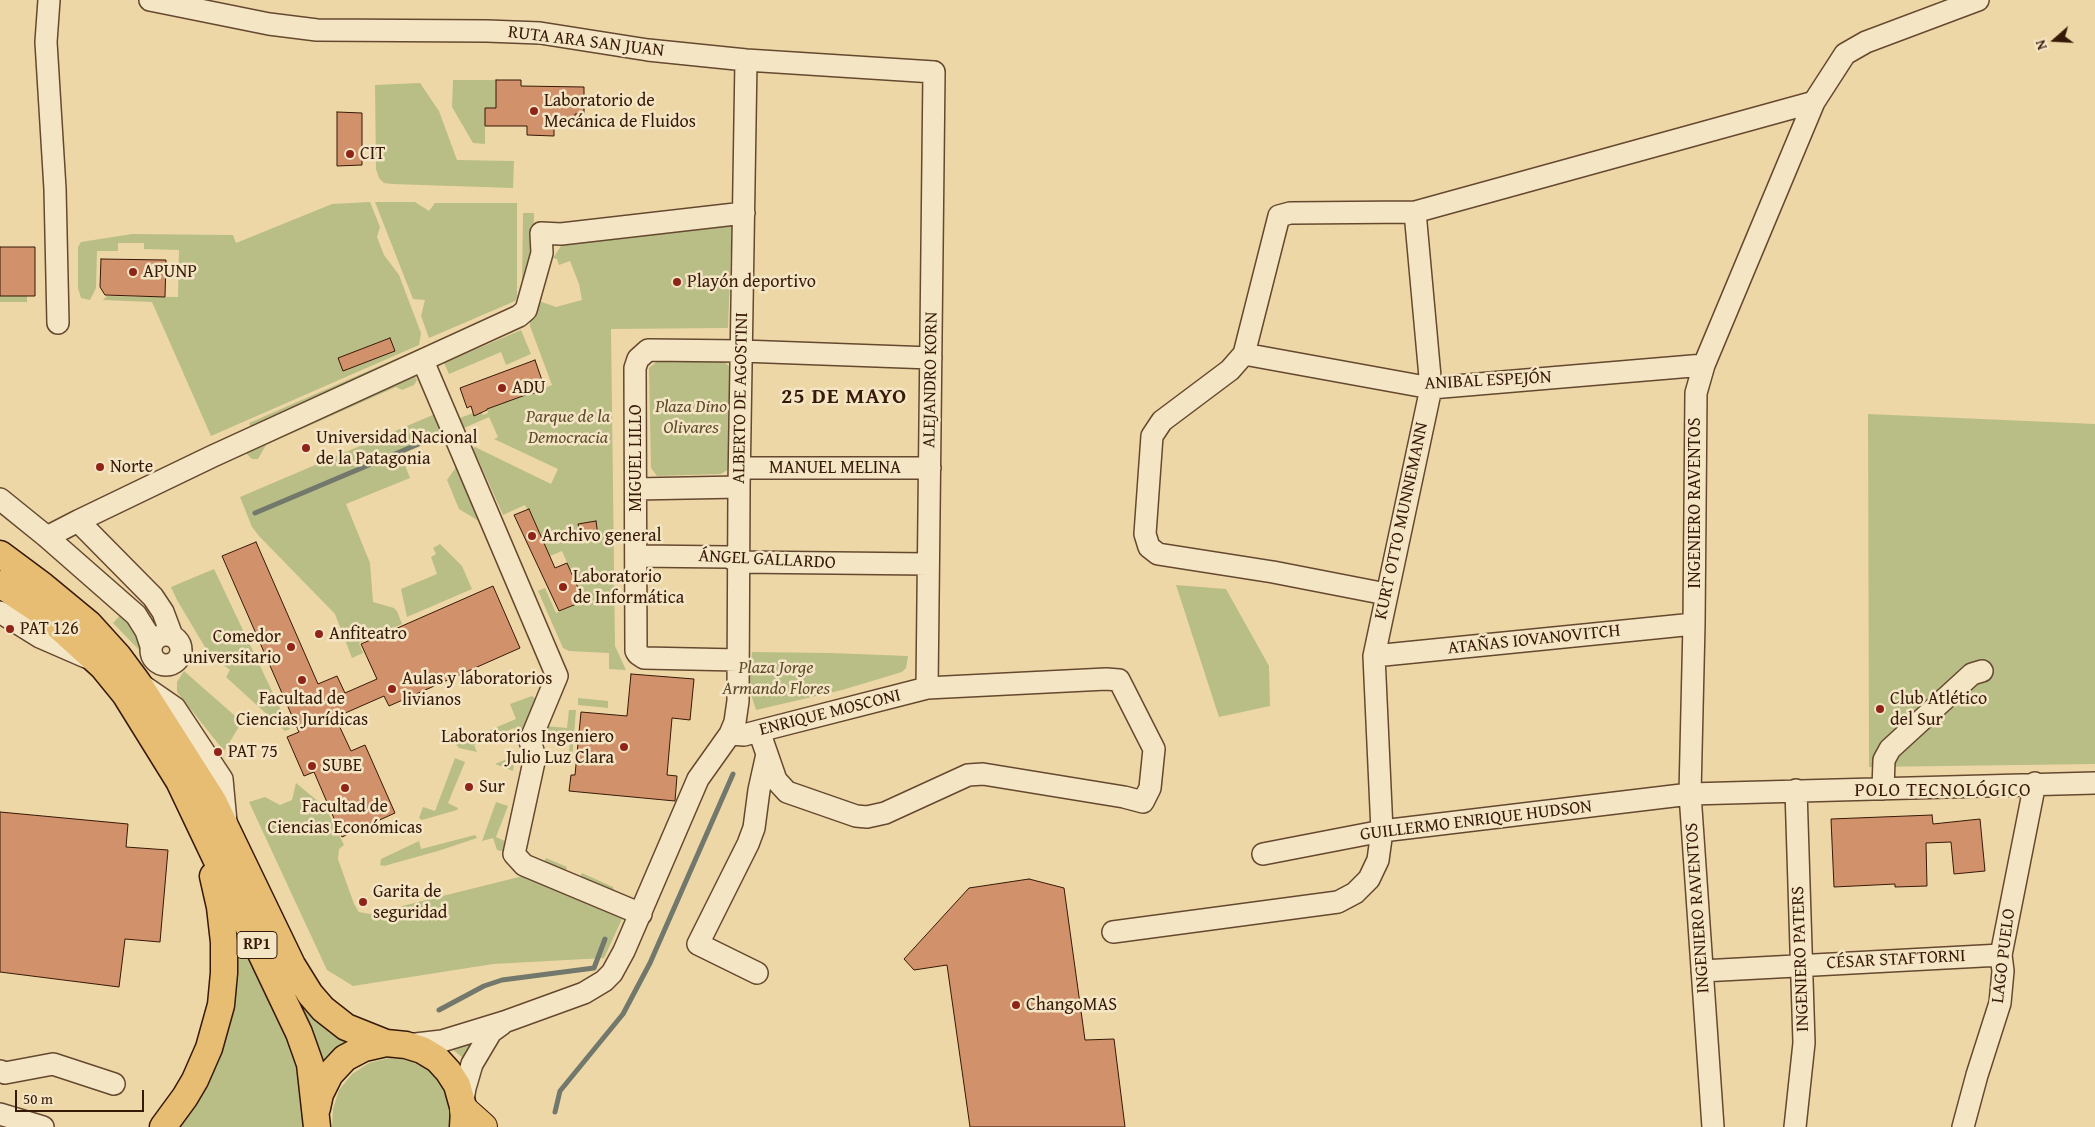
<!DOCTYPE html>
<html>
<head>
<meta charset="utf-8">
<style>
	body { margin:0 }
	#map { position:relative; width:2095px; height:1127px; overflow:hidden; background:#eed7a6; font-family:"Gentium Book Plus",serif }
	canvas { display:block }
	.north { position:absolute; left:2030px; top:15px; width:50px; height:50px; -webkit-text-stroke:4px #f4e5c5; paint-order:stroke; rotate:251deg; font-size:14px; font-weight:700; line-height:20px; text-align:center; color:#371907 }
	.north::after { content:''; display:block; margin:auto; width:18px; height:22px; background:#371907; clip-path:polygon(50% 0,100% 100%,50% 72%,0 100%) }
	.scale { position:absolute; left:15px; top:1090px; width:129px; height:22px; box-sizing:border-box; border:2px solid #371907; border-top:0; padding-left:6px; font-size:15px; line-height:18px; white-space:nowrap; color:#371907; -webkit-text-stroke:4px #f4e5c5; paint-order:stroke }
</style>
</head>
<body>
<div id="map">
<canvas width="2095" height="1127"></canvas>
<div class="north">N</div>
<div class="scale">50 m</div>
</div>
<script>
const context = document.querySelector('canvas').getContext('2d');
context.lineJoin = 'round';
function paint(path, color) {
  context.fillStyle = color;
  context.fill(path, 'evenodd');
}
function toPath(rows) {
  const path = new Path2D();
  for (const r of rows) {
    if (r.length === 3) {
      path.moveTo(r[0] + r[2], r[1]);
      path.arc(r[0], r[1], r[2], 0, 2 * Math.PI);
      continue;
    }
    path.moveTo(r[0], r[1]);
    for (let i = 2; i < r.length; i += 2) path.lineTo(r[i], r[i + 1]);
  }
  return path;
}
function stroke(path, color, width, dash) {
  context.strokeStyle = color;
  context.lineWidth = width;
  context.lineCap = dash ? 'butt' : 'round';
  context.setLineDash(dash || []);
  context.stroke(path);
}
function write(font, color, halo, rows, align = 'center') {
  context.font = font + ' "Gentium Book Plus",serif';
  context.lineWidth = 5;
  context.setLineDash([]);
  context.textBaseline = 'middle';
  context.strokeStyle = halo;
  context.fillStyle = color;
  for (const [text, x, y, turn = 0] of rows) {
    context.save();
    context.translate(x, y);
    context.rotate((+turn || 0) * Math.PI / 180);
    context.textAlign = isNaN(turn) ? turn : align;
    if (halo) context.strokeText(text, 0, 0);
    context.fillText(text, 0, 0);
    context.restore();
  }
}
paint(toPath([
	[453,80,496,80,496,108,485,109,485,144,473,143,452,107],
	[420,83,439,111,457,160,514,161,513,188,392,184,384,183,379,178,376,169,375,85],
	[370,202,380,227,377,237,384,255,399,275,421,333,419,345,211,436,152,302,103,300,107,296,178,297,179,250,144,249,144,243,118,243,118,251,97,251,96,288,90,300,81,298,78,288,78,247,81,242,132,234,233,235,236,243,332,204],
	[375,202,415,202,429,211,435,203,517,203,517,297,515,301,429,338,421,316,425,300,413,299],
	[523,213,534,213,533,249,527,285,522,284],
	[732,223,728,328,611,329,615,646,626,670,609,669,609,653,569,651,563,648,538,591,545,588,556,613,584,601,562,551,550,556,529,509,527,509,525,505,503,515,473,448,475,447,551,484,558,469,494,439,498,437,489,417,464,428,460,418,473,413,474,416,481,410,483,415,488,413,487,409,531,393,532,394,544,390,544,388,552,385,530,326,530,318,539,301,556,307,582,300,579,284,570,261,559,265,557,259,553,258,561,246,572,243],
	[0,296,27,296,27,302,0,302],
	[521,304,252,430,249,423],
	[521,330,531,354,506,365,501,352,449,374,444,363],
	[660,359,722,360,730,367,732,467,721,474,657,476,651,468,649,368],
	[414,375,417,380,414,385,402,390,396,387,266,445,258,459,252,459,247,454,246,450],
	[435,414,443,433,399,450,410,478,346,504,370,563,373,602,394,608,397,611,402,624,359,643,363,653,352,658,335,614,259,536,252,527,240,497],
	[1868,414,2095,424,2095,764,1869,767],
	[459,463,482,523,459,509,447,480],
	[440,544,462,566,472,589,407,617,401,589,437,574,431,557,436,554,433,548],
	[214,569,290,729,285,731,226,677,230,670,209,654,177,600,171,587],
	[1176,585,1226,589,1269,666,1270,706,1219,717],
	[123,612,145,650,142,653,113,623],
	[752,652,831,653,908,656,906,668,902,672,842,690,756,710,749,688],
	[184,671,242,722,224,751,177,692,177,682],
	[532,696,536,699,521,736,518,736,514,728,474,745,477,752,459,748,450,738,453,730,459,743,516,719,510,704],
	[578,698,608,701,608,708,578,705],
	[569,710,576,710,572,759,569,758,570,737,541,734,546,726,567,728],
	[517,755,525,757,523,763,514,763,513,771,495,764],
	[455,758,465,762,448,803,458,808,457,810,422,820,419,818,423,807,435,811],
	[296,783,326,808,344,845,339,849,338,859,354,904,359,912,370,914,527,875,622,919,604,958,493,964,353,986,327,970,249,802,265,797,280,805,292,800],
	[496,802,508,806,496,837,509,843,506,850,501,851,497,850,493,838,482,841],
	[475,835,477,838,438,851,384,866,380,865,381,859,419,841,421,849],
	[546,858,567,867,564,874,543,864],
	[582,873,613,887,616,896,579,880],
	[224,894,293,1041,309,1127,173,1127,208,1067],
	[300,1003,329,1030,350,1040,328,1055,319,1066],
	[476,1038,468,1065,462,1057,448,1046],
	[389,1058,409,1060,428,1069,443,1083,452,1101,454,1127,332,1127,333,1109,339,1090,352,1074,369,1063]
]), '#b9be86');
stroke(toPath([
	[255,513,421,443],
	[439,1010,484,986,502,980,594,968,605,939],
	[555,1112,560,1091,623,1014,650,963,733,774]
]), '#72786b', 5);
const building = toPath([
	[496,80,521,80,521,86,584,87,584,114,575,114,575,127,554,127,554,136,527,135,527,126,485,126,485,108,496,108,496,80],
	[337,112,362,113,362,165,337,166,337,112],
	[0,247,35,247,35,296,0,296,0,247],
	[101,259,166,260,165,297,105,295,100,287,101,259],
	[390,338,395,351,343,371,338,358,390,338],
	[535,360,545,389,532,394,531,393,487,409,487,410,474,416,471,406,467,408,460,388,535,360],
	[529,509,555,568,567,563,584,601,559,611,514,515,529,509],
	[596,521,598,536,581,539,578,524,596,521],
	[256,542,318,684,337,676,345,693,377,679,361,644,493,586,520,648,389,706,384,696,343,714,345,718,337,721,351,751,365,745,395,813,342,837,314,772,304,776,287,737,299,732,222,556,256,542],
	[631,674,694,679,690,720,672,718,667,775,677,776,675,801,569,791,571,775,575,775,581,712,627,716,631,674],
	[0,812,128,824,126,847,168,850,160,942,125,939,119,987,0,972,0,812],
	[1932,815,1933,824,1980,819,1985,871,1954,874,1951,842,1926,843,1927,886,1895,887,1895,884,1834,887,1831,819,1932,815],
	[1029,879,1064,888,1085,1040,1114,1039,1125,1127,970,1127,947,965,914,970,904,959,969,888,1029,879]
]);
paint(building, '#d0916b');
stroke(building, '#371907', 1);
const minor = toPath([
	[49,0,46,42,55,189,58,323],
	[150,0,269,24,317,30,487,31,540,33,648,50,746,60,934,72,927,688],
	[1244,354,1431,388,1704,365],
	[423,361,557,676,530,741,535,757,514,854,524,865,641,914],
	[741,468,930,468],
	[636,489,739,487],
	[0,499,47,537,136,615,146,631,151,646],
	[78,521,153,597,163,612,172,636],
	[47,537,78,521,213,456,519,316,526,310,542,253,541,233,561,234,744,213],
	[637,556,728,557,739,562,928,564],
	[1386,594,1273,572,1158,554,1149,547,1145,534,1152,436,1162,421,1230,370,1244,354,1279,216,1290,213,1415,212,1814,102],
	[0,612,40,637,86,657],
	[166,650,15],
	[1374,656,1694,624],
	[738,660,644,658,638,654,636,651,635,368,638,359,648,350,742,351,931,358],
	[143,686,175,708,222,779,226,822],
	[730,734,744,735,759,731,927,688,1106,679,1119,680,1154,749,1150,788,1143,802,1124,797,983,774,968,775,885,813,867,817,856,816,787,792,776,780,759,731],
	[1883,789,1884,760,1890,749,1972,674,1982,671],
	[1263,854,1382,831,1690,794,2095,783],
	[1113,932,1338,902,1355,893,1369,879,1378,860,1382,831,1374,656,1431,388,1415,212],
	[1702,971,2001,955],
	[757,973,698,944,748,844,754,828,759,790,767,754],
	[407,1045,442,1041,504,1022,584,993,604,981,612,973,624,951,698,779,730,734,735,722,738,701,739,487,746,60],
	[0,1071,5,1073,53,1064,114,1084],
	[463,1101,465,1088,472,1064,491,1032,502,1024],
	[0,1114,43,1127],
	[1713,1127,1690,794,1694,624,1696,393,1704,365,1814,102,1845,54,1866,42,1978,0],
	[1795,1127,1804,1043,1796,790],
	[1963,1127,1977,1075,2000,1003,2003,971,2001,955,2035,783]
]);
const major = toPath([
	[0,554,43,586,89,624,118,656,138,683,213,801,292,965,310,994,323,1009,346,1027,386,1043,406,1045,422,1050,437,1059,448,1071,457,1085,464,1110,463,1127],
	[0,584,46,615,103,667,125,694,179,781,299,1033,310,1064,317,1127],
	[317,1108,320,1094,330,1074,345,1058,364,1048,386,1043],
	[163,1127,185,1097,195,1080,209,1048,221,1005,224,973,224,942,220,907,213,876]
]);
const highway = toPath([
	[464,1110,483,1127]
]);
stroke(minor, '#65482f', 24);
stroke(major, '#371907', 29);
stroke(highway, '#371907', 30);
stroke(minor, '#f4e5c5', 21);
stroke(major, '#e7bc73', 26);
stroke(highway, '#e7bc73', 28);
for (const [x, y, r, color] of [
	[534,111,5,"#8f2418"],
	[350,154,5,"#8f2418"],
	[133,272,5,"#8f2418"],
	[677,282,5,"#8f2418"],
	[502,388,5,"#8f2418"],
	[306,448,5,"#8f2418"],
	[100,467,5,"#8f2418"],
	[532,536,5,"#8f2418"],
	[563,587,5,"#8f2418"],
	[10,629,5,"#8f2418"],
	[319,634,5,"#8f2418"],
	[291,647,5,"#8f2418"],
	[302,680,5,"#8f2418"],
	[392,689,5,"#8f2418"],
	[1880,709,5,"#8f2418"],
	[624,747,5,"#8f2418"],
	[218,752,5,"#8f2418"],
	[312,766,5,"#8f2418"],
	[469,787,5,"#8f2418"],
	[345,788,5,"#8f2418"],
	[363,902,5,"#8f2418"],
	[1016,1005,5,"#8f2418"]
]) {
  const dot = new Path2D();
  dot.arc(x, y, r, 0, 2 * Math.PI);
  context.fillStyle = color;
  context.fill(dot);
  stroke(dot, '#f4e5c5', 2);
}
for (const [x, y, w] of [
	[257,945,40]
]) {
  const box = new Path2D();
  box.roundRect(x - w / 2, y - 13.5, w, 27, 4);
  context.fillStyle = '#f4e5c5';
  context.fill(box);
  stroke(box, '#371907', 1);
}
write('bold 16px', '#371907', null, [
	["RP1",257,945]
]);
write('18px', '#371907', '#f4e5c5', [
	["RUTA ARA SAN JUAN",586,42,7],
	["ALEJANDRO KORN",931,380,-89],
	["ANIBAL ESPEJÓN",1488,381,-3],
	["ALBERTO DE AGOSTINI",741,398,-89],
	["MIGUEL LILLO",636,458,-90],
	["MANUEL MELINA",835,468],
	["INGENIERO RAVENTOS",1695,503,-90],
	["KURT OTTO MUNNEMANN",1402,521,-78],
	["ÁNGEL GALLARDO",767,560,3],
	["ATAÑAS IOVANOVITCH",1534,640,-6],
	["ENRIQUE MOSCONI",830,713,-14],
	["GUILLERMO ENRIQUE HUDSON",1476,821,-7],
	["INGENIERO RAVENTOS",1698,908,-94],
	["LAGO PUELO",2004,956,-83],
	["INGENIERO PATERS",1801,959,-92],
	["CÉSAR STAFTORNI",1896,960,-3]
]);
write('18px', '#371907', '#f4e5c5', [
	["Laboratorio de",544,101],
	["Mecánica de Fluidos",544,122],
	["CIT",360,154],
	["APUNP",143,272],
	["Playón deportivo",687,282],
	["ADU",512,388],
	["Universidad Nacional",316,438],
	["de la Patagonia",316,459],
	["Norte",110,467],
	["Archivo general",542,536],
	["Laboratorio",573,577],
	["de Informática",573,598],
	["PAT 126",20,629],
	["Anfiteatro",329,634],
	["Comedor",281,637,"right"],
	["universitario",281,658,"right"],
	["Aulas y laboratorios",402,679],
	["livianos",402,700],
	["Facultad de",302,699,"center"],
	["Ciencias Jurídicas",302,720,"center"],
	["Club Atlético",1890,699],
	["del Sur",1890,720],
	["Laboratorios Ingeniero",614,737,"right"],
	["Julio Luz Clara",614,758,"right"],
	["PAT 75",228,752],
	["SUBE",322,766],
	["Sur",479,787],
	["Facultad de",345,807,"center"],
	["Ciencias Económicas",345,828,"center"],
	["Garita de",373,892],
	["seguridad",373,913],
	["ChangoMAS",1026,1005]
], 'left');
write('italic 18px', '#5e4b2d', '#f4e5c5', [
	["Plaza Dino",691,407],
	["Olivares",691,428],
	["Parque de la",568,417],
	["Democracia",568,438],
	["Plaza Jorge",776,668],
	["Armando Flores",776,689]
]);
context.letterSpacing = '1px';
write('19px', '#371907', '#f4e5c5', [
	["POLO TECNOLÓGICO",1943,791]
]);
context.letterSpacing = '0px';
context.letterSpacing = '1px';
write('bold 22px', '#371907', '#f4e5c5', [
	["25 DE MAYO",844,397]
]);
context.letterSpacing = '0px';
</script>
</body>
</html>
